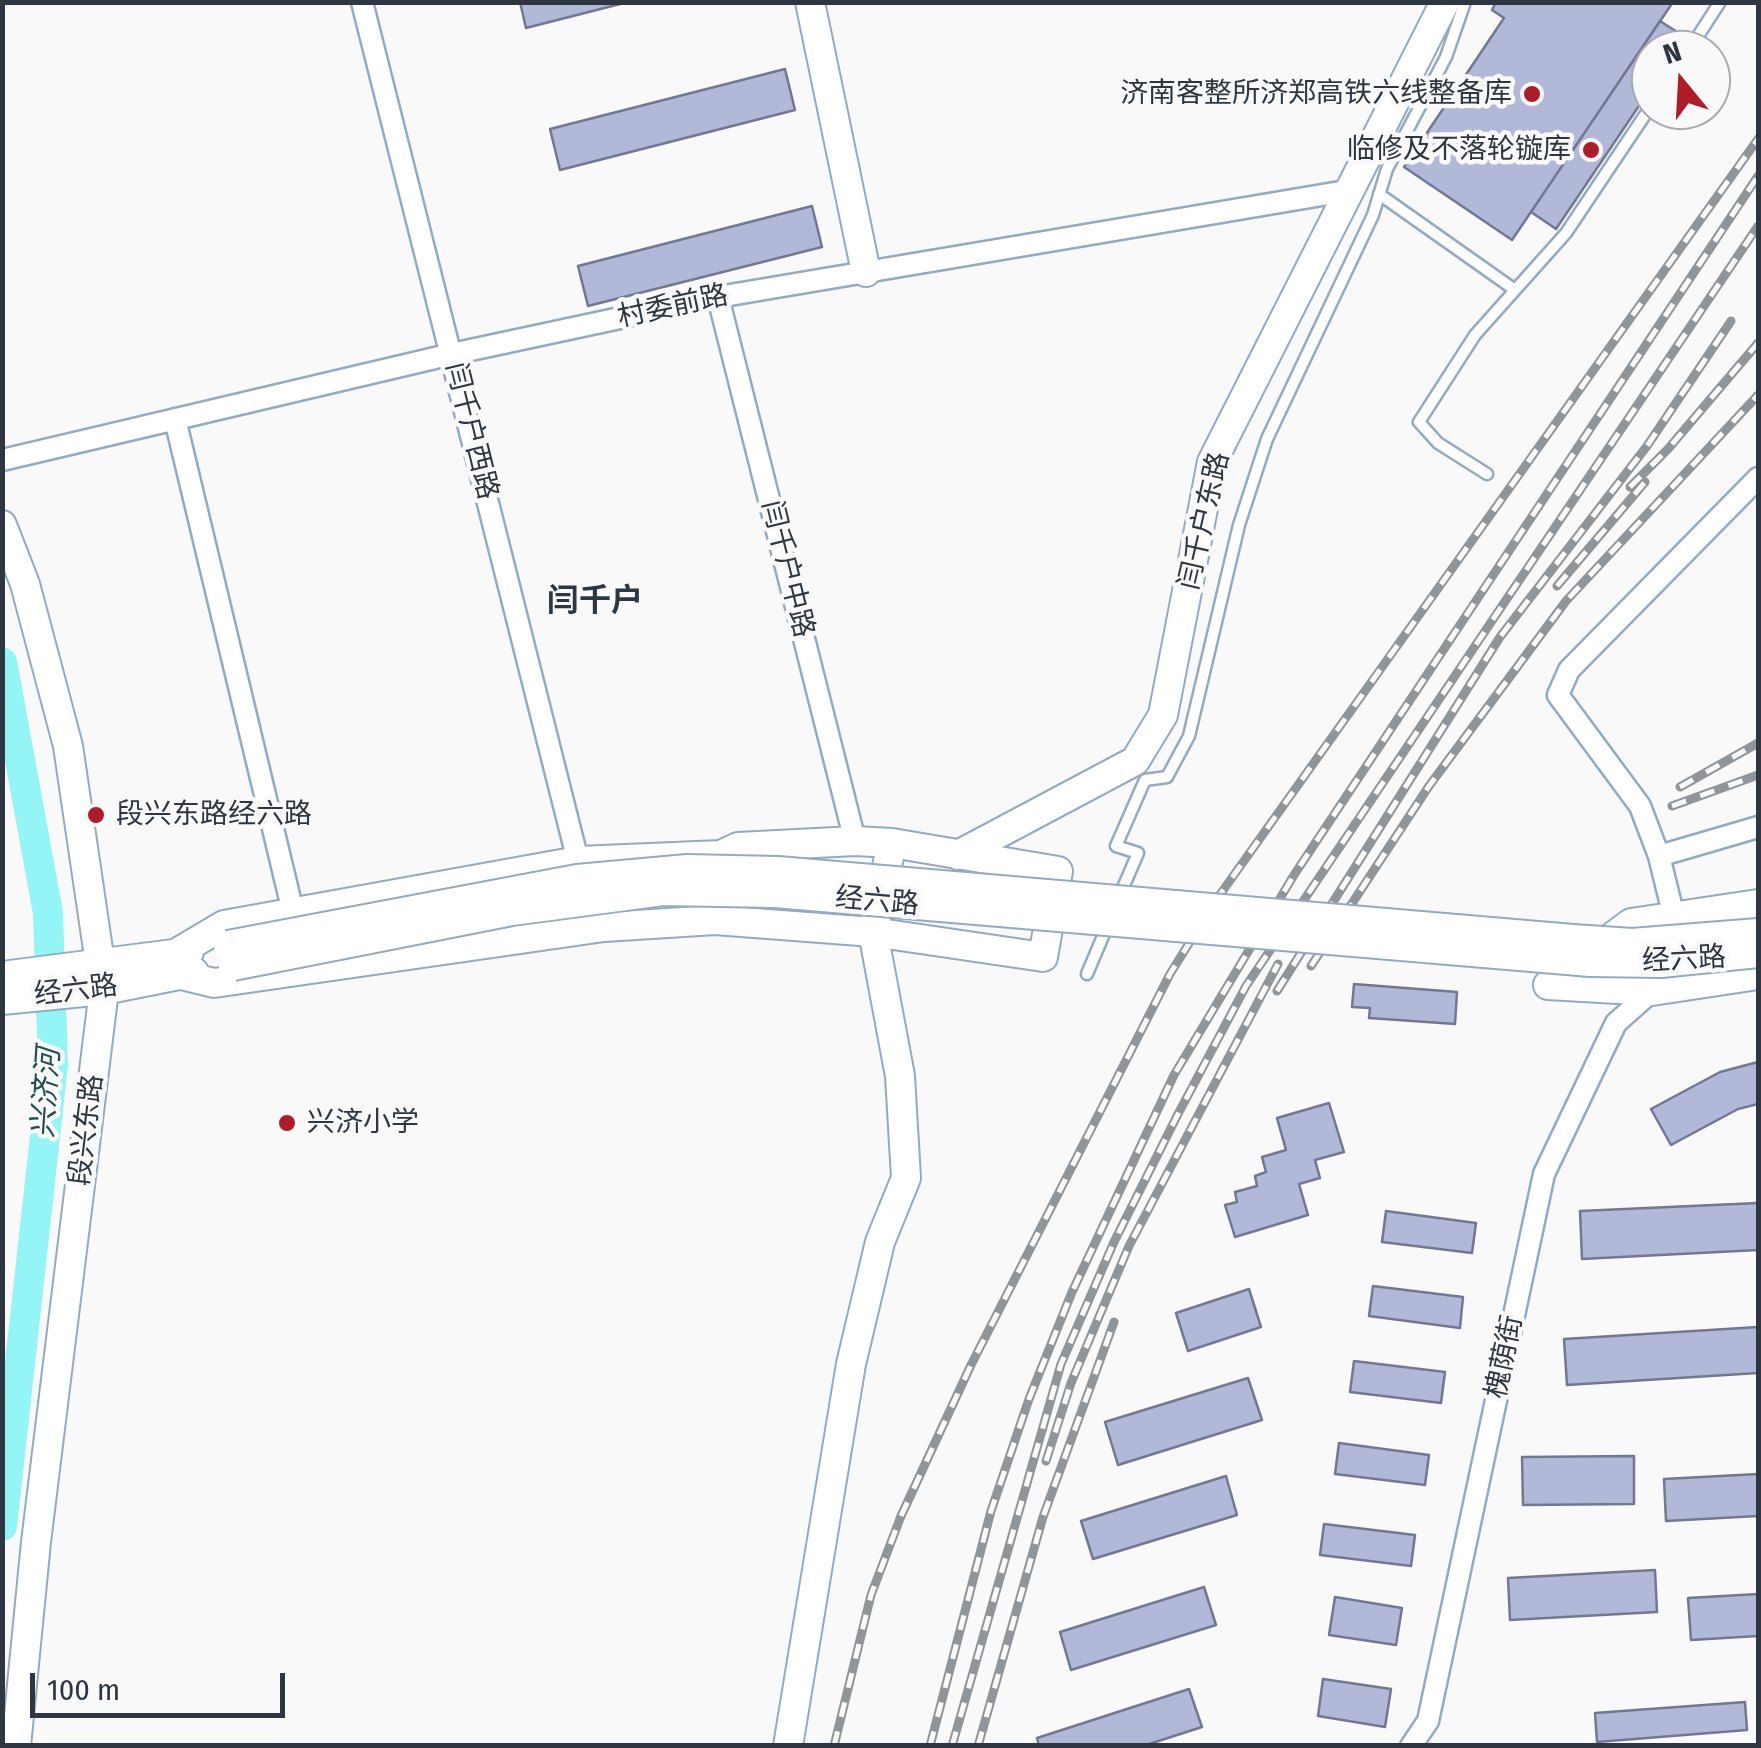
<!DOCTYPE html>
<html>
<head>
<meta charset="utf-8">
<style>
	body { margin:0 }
	#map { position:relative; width:1761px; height:1748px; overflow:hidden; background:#f9f9f9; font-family:"Fira Sans Condensed",sans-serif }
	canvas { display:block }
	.frame { position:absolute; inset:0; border:5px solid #2e3741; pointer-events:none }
	.north { position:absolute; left:1631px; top:30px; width:100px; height:100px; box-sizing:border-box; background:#f9f9f9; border:2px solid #a8abaf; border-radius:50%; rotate:342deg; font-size:28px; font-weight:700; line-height:40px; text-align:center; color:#2e3741 }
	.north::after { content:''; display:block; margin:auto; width:35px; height:45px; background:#af1c29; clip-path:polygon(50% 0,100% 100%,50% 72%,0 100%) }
	.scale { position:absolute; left:30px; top:1673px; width:255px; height:45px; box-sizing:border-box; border:5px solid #2e3741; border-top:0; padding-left:12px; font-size:30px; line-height:35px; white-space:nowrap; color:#2e3741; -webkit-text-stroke:8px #f9f9f9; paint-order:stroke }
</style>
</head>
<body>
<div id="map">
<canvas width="1761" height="1748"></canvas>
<div class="frame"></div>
<div class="north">N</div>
<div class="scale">100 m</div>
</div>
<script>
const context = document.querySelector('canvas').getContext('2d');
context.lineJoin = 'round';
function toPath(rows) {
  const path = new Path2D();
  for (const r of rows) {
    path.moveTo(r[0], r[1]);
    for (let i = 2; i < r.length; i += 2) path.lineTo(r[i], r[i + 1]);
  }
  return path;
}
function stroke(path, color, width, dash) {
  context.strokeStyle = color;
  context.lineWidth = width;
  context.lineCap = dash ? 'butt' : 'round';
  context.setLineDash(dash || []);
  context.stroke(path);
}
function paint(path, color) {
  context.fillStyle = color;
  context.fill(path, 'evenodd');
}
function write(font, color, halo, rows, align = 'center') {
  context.font = font + ' "Fira Sans Condensed","Noto Sans SC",sans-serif';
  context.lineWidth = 9;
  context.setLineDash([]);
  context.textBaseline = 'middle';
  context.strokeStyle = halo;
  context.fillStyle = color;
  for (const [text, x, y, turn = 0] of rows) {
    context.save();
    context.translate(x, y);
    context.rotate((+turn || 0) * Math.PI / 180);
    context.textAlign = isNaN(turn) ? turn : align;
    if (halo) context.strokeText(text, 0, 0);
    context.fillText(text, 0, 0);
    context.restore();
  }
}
stroke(toPath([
	[2,662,48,913,53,1064,2,1526]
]), '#94f5f7', 30);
const building = toPath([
	[520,2,628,2,526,28,520,2],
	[1496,2,1673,2,1512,240,1404,167,1504,18,1492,10,1496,2],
	[1660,21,1685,37,1677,50,1651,50,1651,88,1556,229,1531,212,1660,21],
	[785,69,795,110,560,170,550,129,785,69],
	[812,206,822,247,588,306,578,266,812,206],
	[1354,984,1457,992,1455,1024,1369,1018,1370,1008,1352,1007,1354,984],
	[1758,1062,1758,1104,1738,1109,1671,1145,1651,1109,1720,1072,1758,1062],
	[1329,1103,1344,1152,1315,1160,1320,1178,1299,1184,1308,1215,1235,1237,1225,1205,1237,1202,1235,1192,1257,1186,1255,1176,1266,1172,1262,1157,1286,1150,1277,1118,1329,1103],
	[1758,1203,1758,1250,1582,1259,1580,1211,1758,1203],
	[1386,1211,1476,1223,1472,1253,1382,1242,1386,1211],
	[1373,1286,1463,1297,1460,1328,1369,1316,1373,1286],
	[1249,1289,1261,1327,1188,1351,1176,1313,1249,1289],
	[1758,1327,1758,1373,1567,1385,1564,1339,1758,1327],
	[1354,1361,1445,1372,1441,1403,1350,1392,1354,1361],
	[1248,1378,1262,1420,1118,1465,1105,1422,1248,1378],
	[1339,1443,1429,1455,1425,1485,1335,1474,1339,1443],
	[1634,1456,1634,1504,1523,1505,1522,1457,1634,1456],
	[1758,1474,1758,1516,1666,1521,1664,1479,1758,1474],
	[1226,1476,1237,1515,1093,1559,1081,1521,1226,1476],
	[1324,1524,1415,1535,1411,1566,1320,1555,1324,1524],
	[1655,1570,1657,1612,1510,1620,1508,1578,1655,1570],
	[1204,1587,1216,1625,1071,1670,1060,1632,1204,1587],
	[1758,1594,1758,1636,1691,1640,1688,1598,1758,1594],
	[1335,1597,1402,1608,1396,1645,1329,1635,1335,1597],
	[1323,1679,1391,1689,1385,1727,1318,1716,1323,1679],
	[1189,1689,1202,1727,1143,1746,1039,1746,1037,1738,1189,1689],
	[1745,1702,1747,1730,1597,1742,1595,1713,1745,1702]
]);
paint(building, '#b2b8d7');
stroke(building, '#727794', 2.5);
const lane = toPath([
	[1689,50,1720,2],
	[1379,194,1515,290],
	[1487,474,1438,443,1419,422,1475,335,1566,233,1651,106],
	[1119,897,1138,853,1116,846,1145,780,1167,777,1189,736,1239,525,1267,439,1373,215,1387,169,1446,57,1465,2],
	[1087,974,1109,922]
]);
const street = toPath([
	[362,2,578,861],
	[718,297,855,841],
	[175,419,293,912],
	[2,460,452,354,718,297,1340,192,1349,198],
	[1659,856,1758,827],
	[1674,917,1659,856,1640,806,1558,695,1569,670,1758,478],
	[1411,1746,1428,1721,1544,1174,1616,1023,1652,991]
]);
const secondary = toPath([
	[810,2,866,272],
	[2,525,25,584,68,746,104,990,36,1542,16,1746],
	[958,855,1135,761,1163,715,1212,462,1445,2],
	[175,954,224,925,578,861,721,855,738,847,855,841,892,843,1058,871,1043,957,873,932,900,1076,906,1178,880,1242,851,1364,788,1746],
	[177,974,214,983,604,927,715,920,873,932,892,843],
	[2,976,189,952],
	[1548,985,1631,923,1758,904],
	[1548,985,1652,991,1758,975],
	[2,1000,104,990,194,972]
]);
stroke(lane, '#93aac3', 15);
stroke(street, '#93aac3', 25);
stroke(secondary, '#93aac3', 32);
stroke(lane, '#fff', 10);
stroke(street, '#fff', 20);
stroke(secondary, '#fff', 28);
const rail = toPath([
	[1630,487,1668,449,1758,343],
	[1557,586,1645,482],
	[1680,787,1758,743],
	[1672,806,1758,775],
	[1311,966,1429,786,1566,601,1758,395],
	[1277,991,1500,637,1647,446,1731,321],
	[1046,1461,1071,1383,1129,1246,1278,964],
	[834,1746,871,1595,901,1516,971,1365,1170,974,1214,903,1758,139],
	[930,1746,991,1511,1029,1399,1072,1292,1174,1075,1294,875,1758,176],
	[952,1746,1061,1364,1114,1242,1178,1114,1246,986,1758,226],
	[978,1746,1043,1517,1114,1322]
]);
stroke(rail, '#90959a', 9);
stroke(rail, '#f9f9f9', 5, [15]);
const secondaryBridge = toPath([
	[228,945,577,879,687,869,778,871,1573,939,1632,943,1758,933],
	[233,966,512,911,663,891,775,893,1590,962,1661,963,1758,953]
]);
stroke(secondaryBridge, '#93aac3', 32, []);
stroke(secondaryBridge, '#fff', 28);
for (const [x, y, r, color] of [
	[1532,94,10,"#af1c29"],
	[1591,150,10,"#af1c29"],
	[96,815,10,"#af1c29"],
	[287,1123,10,"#af1c29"]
]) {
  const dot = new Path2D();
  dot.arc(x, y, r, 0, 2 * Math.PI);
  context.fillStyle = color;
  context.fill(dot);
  stroke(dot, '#f9f9f9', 4);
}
write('28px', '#2e3741', '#f9f9f9', [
	["济南客整所济郑高铁六线整备库",1512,94],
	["临修及不落轮镟库",1571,150],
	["段兴东路经六路",116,815,"left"],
	["兴济小学",307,1123,"left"]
], 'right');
write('28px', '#2e3741', '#f9f9f9', [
	["村委前路",673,307,-12],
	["闫千户西路",471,431,76],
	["闫千户东路",1205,521,-77],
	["闫千户中路",787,569,76],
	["经六路",877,902,5],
	["经六路",1684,960,-3],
	["经六路",76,991,-7],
	["段兴东路",87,1130,-83],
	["槐荫街",1505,1357,-78]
]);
write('italic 30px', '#234f50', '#f9f9f9', [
	["兴济河",47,1093,-86]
]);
write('bold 32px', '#2e3741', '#f9f9f9', [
	["闫千户",595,602]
]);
</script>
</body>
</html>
